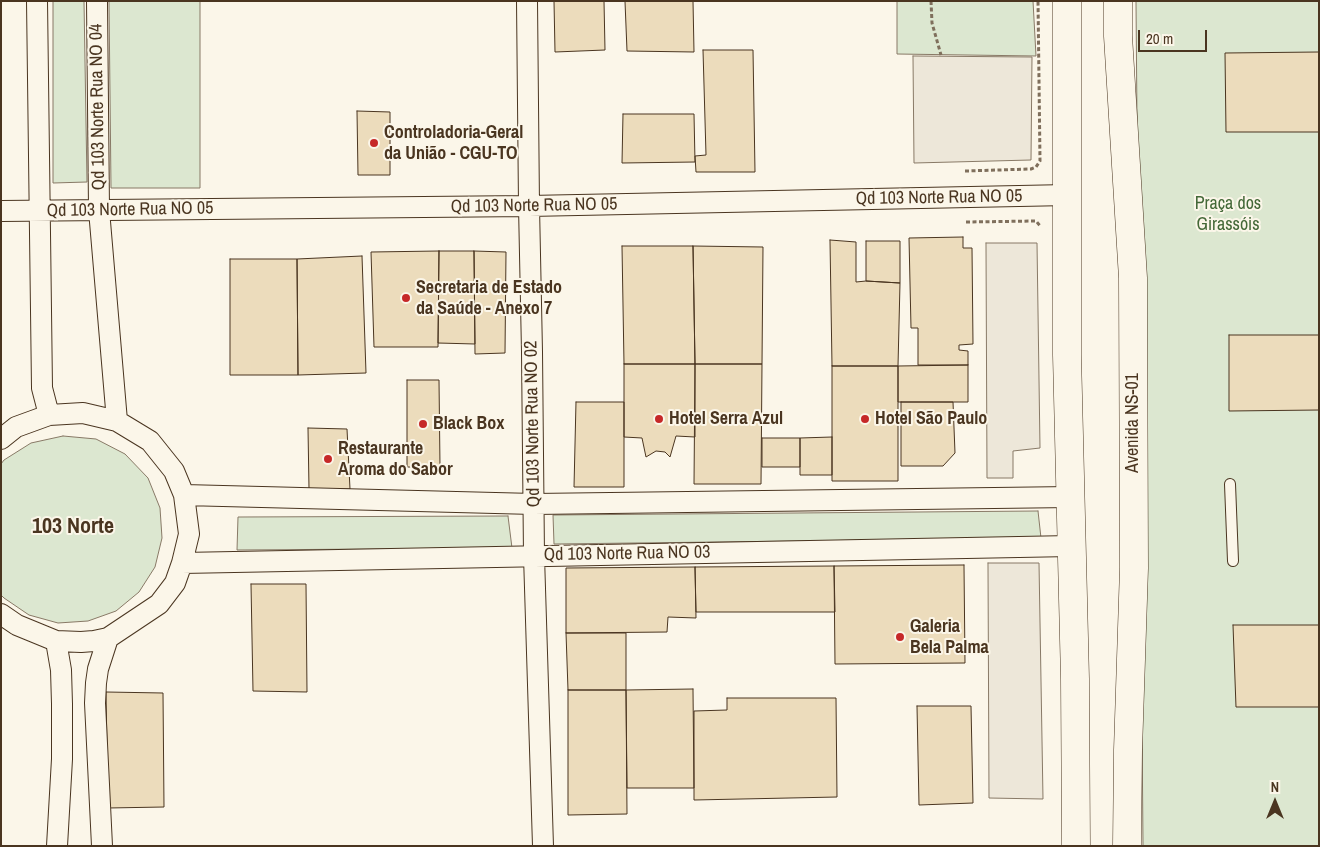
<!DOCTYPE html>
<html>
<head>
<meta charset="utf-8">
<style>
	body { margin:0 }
	#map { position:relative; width:1320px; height:847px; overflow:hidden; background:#fbf6e9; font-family:"Archivo Narrow",sans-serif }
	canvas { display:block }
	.frame { position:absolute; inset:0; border:2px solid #4a3520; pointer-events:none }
	.north { position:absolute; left:1250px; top:777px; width:50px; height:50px; -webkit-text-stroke:4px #fbf6e9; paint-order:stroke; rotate:0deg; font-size:14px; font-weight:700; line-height:20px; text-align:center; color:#4a3520 }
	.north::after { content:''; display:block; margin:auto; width:18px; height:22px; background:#4a3520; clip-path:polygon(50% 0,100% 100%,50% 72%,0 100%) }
	.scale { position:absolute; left:1138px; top:30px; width:69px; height:22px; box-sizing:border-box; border:2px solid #4a3520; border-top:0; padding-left:6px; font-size:15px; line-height:18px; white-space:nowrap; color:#4a3520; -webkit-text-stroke:4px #fbf6e9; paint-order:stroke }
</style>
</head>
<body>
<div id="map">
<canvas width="1320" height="847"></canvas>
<div class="frame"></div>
<div class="north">N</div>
<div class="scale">20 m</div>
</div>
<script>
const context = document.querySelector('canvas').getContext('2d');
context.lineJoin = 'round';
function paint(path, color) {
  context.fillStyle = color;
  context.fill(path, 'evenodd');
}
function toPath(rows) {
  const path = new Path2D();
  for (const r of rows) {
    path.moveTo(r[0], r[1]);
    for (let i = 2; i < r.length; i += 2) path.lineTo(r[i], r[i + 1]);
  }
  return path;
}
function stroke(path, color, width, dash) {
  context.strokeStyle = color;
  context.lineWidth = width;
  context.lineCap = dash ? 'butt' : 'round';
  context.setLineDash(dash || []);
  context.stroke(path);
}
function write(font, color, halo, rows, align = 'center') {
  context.font = font + ' "Archivo Narrow",sans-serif';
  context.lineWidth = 4;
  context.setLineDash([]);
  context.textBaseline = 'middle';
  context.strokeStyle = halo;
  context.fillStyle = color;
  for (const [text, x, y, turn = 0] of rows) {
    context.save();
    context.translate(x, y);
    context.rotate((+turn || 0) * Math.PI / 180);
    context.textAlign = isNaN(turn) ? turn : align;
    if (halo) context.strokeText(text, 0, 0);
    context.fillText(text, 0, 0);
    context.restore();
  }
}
const green = toPath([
	[53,1,84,1,87,182,53,183,53,1],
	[109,1,200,1,200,188,111,188,109,1],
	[897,1,1033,1,1036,56,897,54,897,1],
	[1136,1,1319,1,1319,846,1143,846,1136,1],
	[63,436,96,439,125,454,148,478,160,508,162,538,155,567,139,592,116,611,88,621,58,623,29,615,4,598,1,595,1,464,4,460,31,443,63,436],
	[1038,511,1041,538,554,544,553,515,1038,511],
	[508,516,512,548,237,550,238,517,508,516]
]);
paint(green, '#dce7d0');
stroke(green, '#887966', 1);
const parking = toPath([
	[913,56,1032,57,1031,160,914,163,913,56],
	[986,243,1037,243,1040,448,1013,451,1013,478,987,478,986,243],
	[988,563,1039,563,1043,799,989,798,988,563]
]);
paint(parking, '#ede7d9');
stroke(parking, '#887966', 1);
const building = toPath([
	[554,1,604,1,605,50,555,52,554,1],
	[625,1,693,1,694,52,627,51,625,1],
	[703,50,753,50,755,172,696,172,695,156,706,155,703,50],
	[1319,52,1319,132,1226,132,1225,53,1319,52],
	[357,111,390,112,390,175,358,175,357,111],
	[623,114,694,114,695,162,622,163,623,114],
	[963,237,963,248,972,248,973,344,959,345,959,350,968,351,968,365,918,365,918,328,911,328,909,238,963,237],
	[830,240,856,242,856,282,866,281,900,283,898,366,832,366,830,240],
	[866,241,900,241,900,283,866,281,866,241],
	[622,246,693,246,695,364,624,364,622,246],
	[693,246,763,247,762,364,695,364,693,246],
	[439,251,438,347,374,347,371,252,439,251],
	[439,251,474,251,475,344,438,343,439,251],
	[474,251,506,252,505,353,475,354,474,251],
	[362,256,366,373,298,375,297,259,362,256],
	[230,259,297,259,298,375,230,375,230,259],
	[1229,335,1319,335,1319,410,1229,411,1229,335],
	[624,364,695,364,695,437,676,436,670,457,665,452,656,451,646,457,642,438,624,437,624,364],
	[695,364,762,364,761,484,694,484,695,364],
	[968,365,968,402,898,402,898,366,968,365],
	[832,366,898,366,898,481,832,481,832,366],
	[407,380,439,380,440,467,407,467,407,380],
	[576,402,624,402,624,487,574,487,576,402],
	[901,402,953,402,955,453,943,466,901,466,901,402],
	[308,428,347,429,350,489,309,489,308,428],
	[832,437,832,475,800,475,800,438,832,437],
	[762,438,800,438,800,467,762,467,762,438],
	[964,565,965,663,835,664,834,566,964,565],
	[834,566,835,612,696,612,695,567,834,566],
	[695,567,696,618,668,617,667,632,566,633,566,568,695,567],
	[251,584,306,584,307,692,253,691,251,584],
	[1233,625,1319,625,1319,707,1236,707,1233,625],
	[566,633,626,633,626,690,568,690,566,633],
	[693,689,694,788,627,788,626,690,693,689],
	[568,690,626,690,627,814,568,815,568,690],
	[106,692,163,693,164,807,108,808,106,692],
	[727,698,836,698,837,797,694,800,694,711,727,710,727,698],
	[917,706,971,706,973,803,919,805,917,706]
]);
paint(building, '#ecdcbc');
stroke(building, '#4a3520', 1);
const service = toPath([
	[1230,484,1233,561]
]);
const minor = toPath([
	[37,1,42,388,49,415],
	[97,1,99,210,117,421],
	[527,1,529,206,532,352,534,556,543,846],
	[1,211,529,206,1068,195],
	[1,439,16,427,49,415,83,413,117,421,150,441,174,471,184,495,189,534,182,563,175,583,159,604,108,638,94,641,81,642,56,641,17,625,1,614],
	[184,495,534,504,1071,497],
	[182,563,1071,546],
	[56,641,61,670,62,704,62,759,57,846],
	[102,846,95,703,96,683,98,669,108,638]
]);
const primary = toPath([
	[1067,1,1067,355,1075,679,1076,846],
	[1118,1,1118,36,1133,278,1134,568,1128,750,1127,846]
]);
stroke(service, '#4a3520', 12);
stroke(minor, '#4a3520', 22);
stroke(primary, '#4a3520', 29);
stroke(toPath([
	[931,1,932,23,941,55],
	[965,171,1031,169,1036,167,1040,161,1038,1],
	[966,222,1036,221,1041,227]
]), '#7f6f5c', 3, [4, 2.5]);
stroke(service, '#fbf6e9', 10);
stroke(minor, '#fbf6e9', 20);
stroke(primary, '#fbf6e9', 28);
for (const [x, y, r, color] of [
	[374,143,5,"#c62828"],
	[406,298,5,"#c62828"],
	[659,419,5,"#c62828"],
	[865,419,5,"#c62828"],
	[423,424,5,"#c62828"],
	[328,459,5,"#c62828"],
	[900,637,5,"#c62828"]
]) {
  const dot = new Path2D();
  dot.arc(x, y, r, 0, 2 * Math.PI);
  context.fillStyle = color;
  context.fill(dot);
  stroke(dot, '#fbf6e9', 2);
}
write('18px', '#4a3520', '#fbf6e9', [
	["Qd 103 Norte Rua NO 04",98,107,-91],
	["Qd 103 Norte Rua NO 05",939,198,-1],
	["Qd 103 Norte Rua NO 05",534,206,-1],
	["Qd 103 Norte Rua NO 05",130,210,-1],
	["Avenida NS-01",1133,423,-90],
	["Qd 103 Norte Rua NO 02",533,424,-91],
	["Qd 103 Norte Rua NO 03",627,554,-1]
]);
write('bold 18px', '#4a3520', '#fbf6e9', [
	["Controladoria-Geral",384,133],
	["da União - CGU-TO",384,154],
	["Secretaria de Estado",416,288],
	["da Saúde - Anexo 7",416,309],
	["Hotel Serra Azul",669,419],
	["Hotel São Paulo",875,419],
	["Black Box",433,424],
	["Restaurante",338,449],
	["Aroma do Sabor",338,470],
	["Galeria",910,627],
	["Bela Palma",910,648]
], 'left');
write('18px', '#436837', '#fbf6e9', [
	["Praça dos",1228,204],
	["Girassóis",1228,225]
]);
write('bold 22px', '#4a3520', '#fbf6e9', [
	["103 Norte",73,527]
]);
</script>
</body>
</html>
